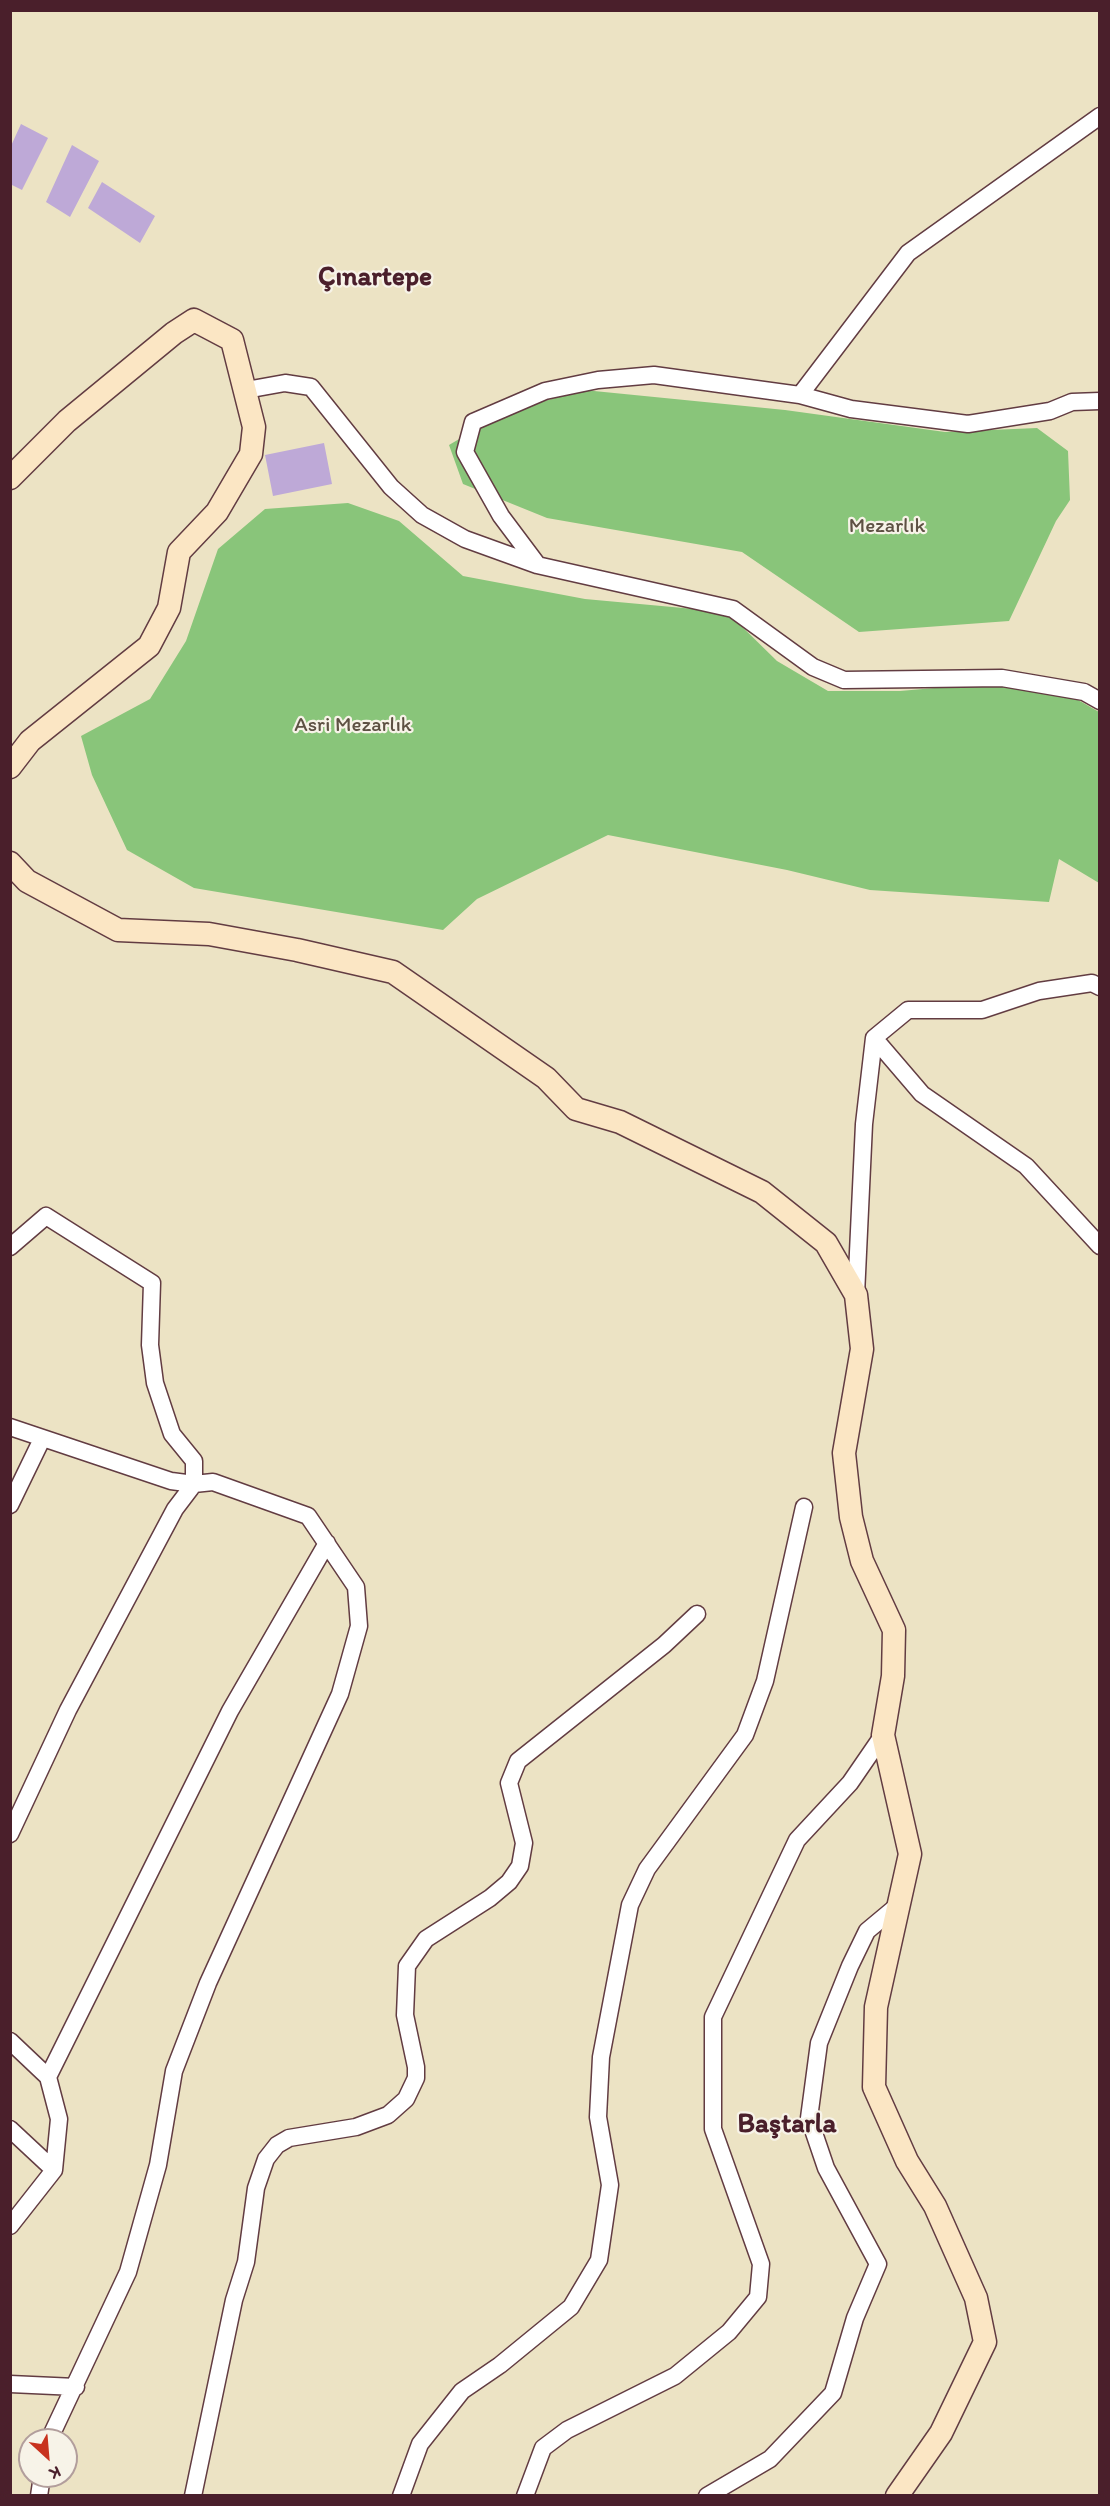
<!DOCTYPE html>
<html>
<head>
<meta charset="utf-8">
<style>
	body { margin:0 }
	#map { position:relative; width:1110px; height:2506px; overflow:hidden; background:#ece3c4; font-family:Itim,sans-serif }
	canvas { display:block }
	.frame { position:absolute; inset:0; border:12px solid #4a1f2b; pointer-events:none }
	.north { position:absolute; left:18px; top:2428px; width:60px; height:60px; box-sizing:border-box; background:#f7f3e8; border:2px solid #b29e9c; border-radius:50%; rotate:154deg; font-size:16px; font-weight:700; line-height:24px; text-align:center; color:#4a1f2b }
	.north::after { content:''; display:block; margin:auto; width:21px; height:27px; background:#c8321e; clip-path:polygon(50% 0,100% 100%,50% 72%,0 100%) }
</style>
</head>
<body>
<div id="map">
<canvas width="1110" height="2506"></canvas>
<div class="frame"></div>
<div class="north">K</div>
</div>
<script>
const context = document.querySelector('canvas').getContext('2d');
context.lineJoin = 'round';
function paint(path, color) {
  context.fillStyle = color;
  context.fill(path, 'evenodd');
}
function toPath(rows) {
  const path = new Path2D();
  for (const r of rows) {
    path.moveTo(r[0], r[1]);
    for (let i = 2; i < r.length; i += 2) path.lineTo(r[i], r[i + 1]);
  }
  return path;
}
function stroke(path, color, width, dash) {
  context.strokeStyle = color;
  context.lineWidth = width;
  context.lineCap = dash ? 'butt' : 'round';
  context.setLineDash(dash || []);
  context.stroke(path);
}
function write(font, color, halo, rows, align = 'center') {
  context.font = font + ' Itim,sans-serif';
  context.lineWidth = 4.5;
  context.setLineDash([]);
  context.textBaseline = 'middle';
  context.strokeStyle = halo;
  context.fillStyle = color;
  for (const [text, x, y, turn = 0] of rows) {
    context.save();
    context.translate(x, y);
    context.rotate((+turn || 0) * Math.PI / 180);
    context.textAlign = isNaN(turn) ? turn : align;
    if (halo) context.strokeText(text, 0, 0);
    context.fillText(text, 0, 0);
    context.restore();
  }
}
paint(toPath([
	[584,390,785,410,945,432,1037,428,1068,451,1070,500,1056,521,1009,621,859,632,742,552,547,518,463,484,449,445,505,412],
	[348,503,399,521,463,576,585,599,727,612,777,661,828,691,900,691,1003,682,1073,697,1099,712,1099,883,1059,859,1049,902,870,890,787,870,608,835,477,899,443,930,194,888,127,850,92,775,81,736,150,699,186,641,218,549,265,509]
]), '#89c57a');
paint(toPath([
	[21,124,48,138,22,190,10,184,10,148],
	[72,145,99,161,70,217,46,202],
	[102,182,155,216,140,243,88,208],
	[324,443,332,484,273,496,265,455]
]), '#bea9d7');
const street = toPath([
	[246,390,285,383,311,387,391,487,422,515,465,539,537,565,733,609,813,667,844,680,1002,678,1084,692,1100,701],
	[800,395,908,253,1100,116],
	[537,564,501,516,465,452,473,422,545,391,598,380,654,375,800,395,851,409,968,424,1050,411,1072,402,1100,401],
	[874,1038,922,1094,1026,1166,1100,1246],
	[10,1247,46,1216,152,1283,150,1345,155,1383,172,1434,194,1461,194,1484,175,1509,68,1710,10,1834],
	[856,1295,864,1124,874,1038,908,1010,982,1010,1039,991,1092,983,1100,987],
	[10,1427,171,1481,194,1484,213,1482,308,1516,356,1587,359,1626,340,1694,208,1983,174,2071,158,2165,128,2272,49,2440],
	[10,1505,42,1439],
	[10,2041,48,2077,59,2119,54,2170,10,2226],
	[48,2077,230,1711,327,1543],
	[10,2129,54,2170],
	[10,2384,76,2387],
	[39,2496,42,2476],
	[193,2496,234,2300,246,2262,256,2188,266,2159,277,2145,289,2138,356,2127,388,2115,406,2099,416,2078,416,2067,405,2015,407,1966,426,1939,490,1898,509,1882,520,1866,524,1843,509,1783,518,1761,664,1645,697,1614],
	[401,2496,420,2444,462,2391,500,2365,571,2307,599,2260,610,2185,598,2117,601,2057,630,1905,647,1869,745,1735,765,1681,804,1507],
	[525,2496,543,2448,567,2430,675,2376,729,2332,758,2297,761,2264,713,2129,713,2017,797,1840,850,1783,883,1735],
	[707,2496,770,2459,833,2393,855,2318,878,2264,826,2168,809,2118,819,2043,850,1966,867,1931,897,1906]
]);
const secondary = toPath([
	[10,478,67,421,174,333,194,320,232,340,254,427,251,454,217,512,179,552,169,608,149,646,30,741,10,767],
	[10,863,27,881,118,930,209,934,297,950,393,972,546,1078,576,1109,620,1122,762,1192,826,1243,856,1295,862,1349,844,1453,851,1517,862,1561,894,1630,893,1676,883,1735,910,1854,876,2007,874,2087,907,2161,935,2206,976,2298,985,2342,941,2433,897,2496]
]);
stroke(street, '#623c42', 19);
stroke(secondary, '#623c42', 25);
stroke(street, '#fff', 16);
stroke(secondary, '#fbe6c4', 22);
write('21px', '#5d5143', '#f7f3e8', [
	["Mezarlık",887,527],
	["Asri Mezarlık",353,726]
]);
write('bold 27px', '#4a1f2b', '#f7f3e8', [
	["Çınartepe",375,278],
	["Baştarla",787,2125]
]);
</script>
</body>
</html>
